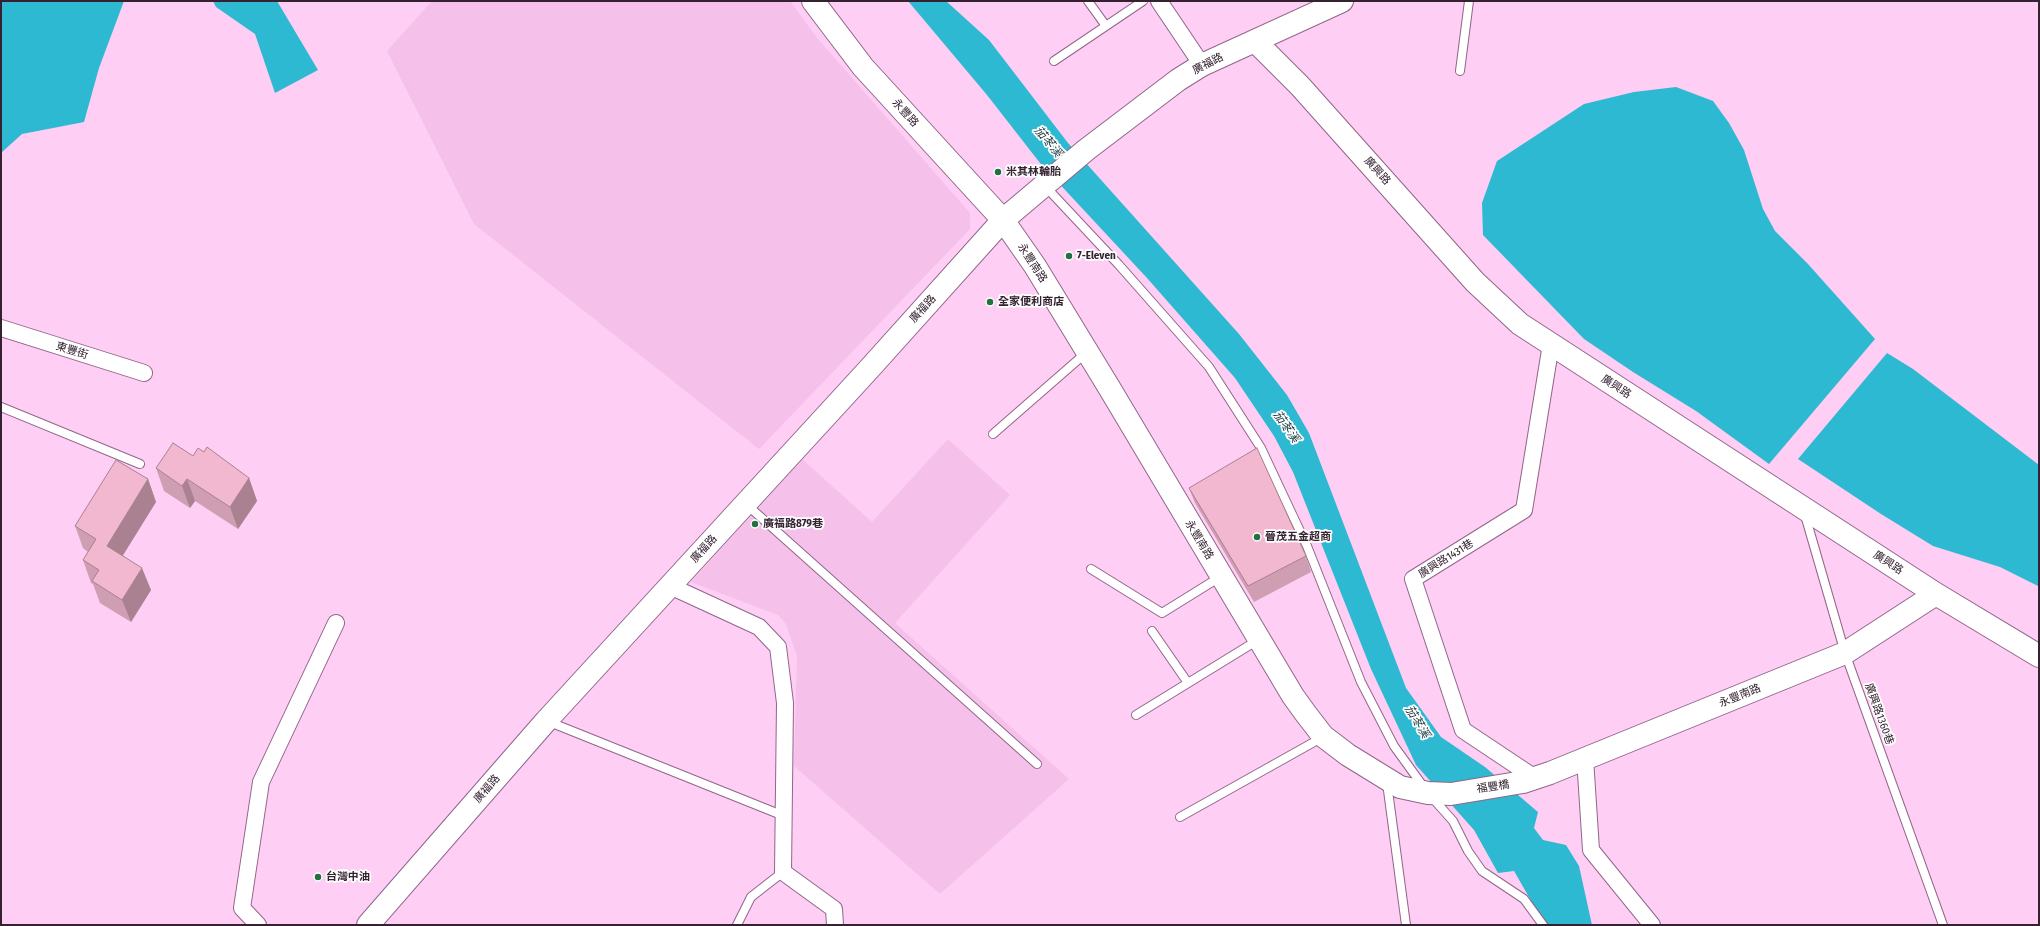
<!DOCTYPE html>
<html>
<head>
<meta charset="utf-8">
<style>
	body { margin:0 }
	#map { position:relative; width:2040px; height:926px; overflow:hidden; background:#fecef4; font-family:"Fira Sans Condensed",sans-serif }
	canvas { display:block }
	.frame { position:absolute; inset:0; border:2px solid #342230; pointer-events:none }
</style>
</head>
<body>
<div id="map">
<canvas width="2040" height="926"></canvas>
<div class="frame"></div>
</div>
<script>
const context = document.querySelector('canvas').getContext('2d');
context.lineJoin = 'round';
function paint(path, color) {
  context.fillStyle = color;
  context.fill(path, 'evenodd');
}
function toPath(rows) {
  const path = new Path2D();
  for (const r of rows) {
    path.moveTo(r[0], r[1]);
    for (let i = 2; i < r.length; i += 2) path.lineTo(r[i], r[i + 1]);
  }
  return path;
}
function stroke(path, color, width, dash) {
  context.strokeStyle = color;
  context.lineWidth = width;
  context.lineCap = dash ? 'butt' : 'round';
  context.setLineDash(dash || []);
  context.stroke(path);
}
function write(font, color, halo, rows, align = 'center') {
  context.font = font + ' "Fira Sans Condensed","Noto Sans TC",sans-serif';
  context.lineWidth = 3.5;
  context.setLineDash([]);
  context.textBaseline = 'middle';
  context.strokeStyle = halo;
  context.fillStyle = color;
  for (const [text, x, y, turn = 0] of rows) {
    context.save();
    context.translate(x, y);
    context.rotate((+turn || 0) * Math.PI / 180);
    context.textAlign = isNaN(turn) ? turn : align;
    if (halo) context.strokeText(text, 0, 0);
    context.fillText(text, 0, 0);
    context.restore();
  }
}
paint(toPath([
	[432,1,790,1,818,39,970,213,970,229,759,449,474,224,387,51],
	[948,439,1010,495,895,623,1069,779,940,894,794,766,797,656,786,624,778,615,691,582,802,459,872,522]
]), '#f5c0ea');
paint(toPath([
	[1,1,124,1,99,68,84,122,22,134,1,153],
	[213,1,277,1,318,70,275,93,255,34,216,7],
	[908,1,946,1,989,40,1068,143,1239,334,1287,395,1309,433,1406,688,1441,737,1485,767,1538,812,1534,828,1543,840,1566,845,1579,866,1592,925,1545,925,1514,871,1498,873,1474,830,1416,765,1371,669,1293,472,1274,436,1235,378,1147,278,1040,163,987,95],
	[1676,87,1713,101,1729,123,1744,150,1763,209,1775,231,1808,264,1875,339,1769,464,1696,411,1633,372,1584,339,1483,235,1482,203,1497,161,1584,104,1634,92],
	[1887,353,1913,369,2039,465,2038,586,2000,567,1933,546,1881,514,1798,459]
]), '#2db9d2');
const lane = toPath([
	[1088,1,1106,26],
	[1054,61,1143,1],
	[1460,71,1469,1],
	[1045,186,1119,265,1209,367,1261,448,1307,546,1361,682,1394,746,1428,793,1453,821,1468,851,1482,871,1524,899,1543,925],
	[1,407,140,464],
	[993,434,1087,352],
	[746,504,1037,764],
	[1805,515,1845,653,1943,925],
	[1091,569,1162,613,1220,577],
	[1152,631,1188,683],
	[1136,715,1258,640],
	[547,721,784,816],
	[1387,783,1406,925],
	[1180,817,1323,737],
	[737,925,751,897,783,872]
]);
const street = toPath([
	[1159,1,1202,65],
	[1,328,144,373],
	[670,586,759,627,778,647,785,703,783,872,834,909,835,925],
	[1585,758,1591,850,1652,925],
	[1535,778,1463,730,1413,579,1524,510,1551,344],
	[258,925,242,908,261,782,336,623]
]);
const secondary = toPath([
	[813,1,863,67,1003,220,1035,266,1110,389,1293,696,1306,714,1323,736,1348,755,1400,787,1428,793,1451,794,1523,782,1550,773,1845,653,1936,594],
	[1256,42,1300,86,1475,282,1520,324,1936,594,2039,656],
	[368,925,546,721,870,368,1003,220,1086,150,1178,80,1202,65,1342,1]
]);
stroke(lane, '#906689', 10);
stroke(street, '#906689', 18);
stroke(secondary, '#906689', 24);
stroke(lane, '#fff', 8);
stroke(street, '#fff', 16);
stroke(secondary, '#fff', 22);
paint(toPath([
	[204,452,249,478,257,501,238,529,195,501,190,508,164,491,156,468],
	[148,479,156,502,123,555,151,590,131,622,100,603,93,584,91,583,83,560,88,552,83,548,75,526],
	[1189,488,1306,556,1311,572,1254,602,1195,503]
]), '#cf9eb2');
paint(toPath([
	[249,478,257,501,238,529,230,507],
	[148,479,156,502,115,568,107,546],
	[187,479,195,501,190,508,182,486],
	[142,568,151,590,131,622,122,600]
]), '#a98191');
const building = toPath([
	[173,443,193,456,198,448,204,452,207,447,249,478,230,507,187,479,182,486,156,468,173,443],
	[1257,448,1306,556,1248,586,1189,488,1257,448],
	[116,460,148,479,107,546,142,568,122,600,92,581,99,570,83,560,96,539,75,526,116,460]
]);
paint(building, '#f1b8cf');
stroke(building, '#a98191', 1);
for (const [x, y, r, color] of [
	[998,172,4,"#227142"],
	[1069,256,4,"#227142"],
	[990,302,4,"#227142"],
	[755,524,4,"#227142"],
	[1257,537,4,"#227142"],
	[318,877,4,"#227142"]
]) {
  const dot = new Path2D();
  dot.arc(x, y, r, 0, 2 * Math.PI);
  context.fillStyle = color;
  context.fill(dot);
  stroke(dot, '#fff', 1.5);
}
write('11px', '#342230', '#fff', [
	["廣福路",1208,64,-27],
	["永豐路",905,113,48],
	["廣興路",1377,171,48],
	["永豐南路",1032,263,57],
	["廣福路",923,309,-48],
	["東豐街",72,351,17],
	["廣興路",1616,387,33],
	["永豐南路",1199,540,59],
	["廣福路",704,549,-48],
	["廣興路1431巷",1446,559,-32],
	["廣興路",1888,563,33],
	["永豐南路",1740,696,-22],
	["廣興路1360巷",1879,714,70],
	["福豐橋",1493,787,-9],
	["廣福路",487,789,-49]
]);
write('bold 11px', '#342230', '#fff', [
	["米其林輪胎",1006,172],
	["7-Eleven",1077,256],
	["全家便利商店",998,302],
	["廣福路879巷",763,524],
	["晉茂五金超商",1265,537],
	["台灣中油",326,877]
], 'left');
write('italic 12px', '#244046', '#fff', [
	["茄苳溪",1048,142,50],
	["茄苳溪",1286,427,55],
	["茄苳溪",1417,722,59]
]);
</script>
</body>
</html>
